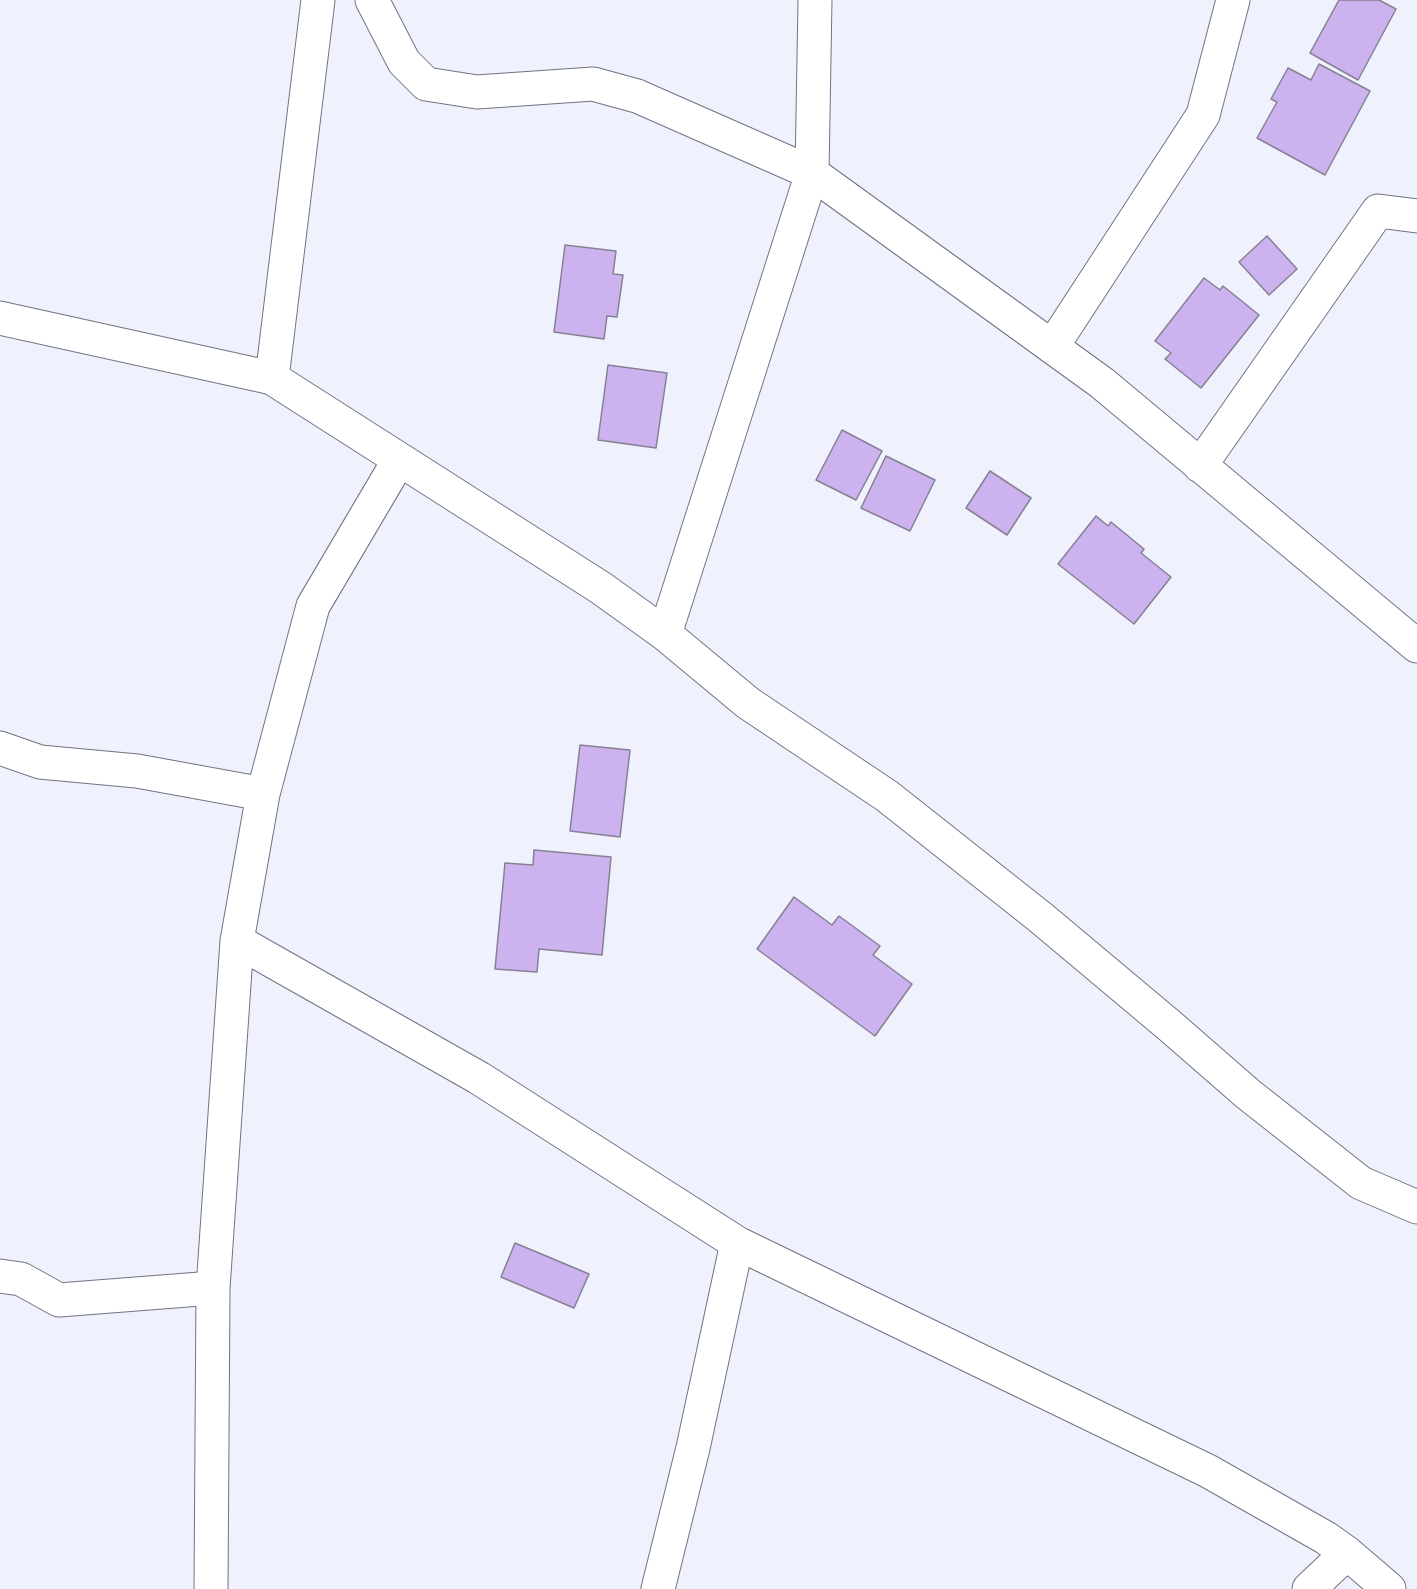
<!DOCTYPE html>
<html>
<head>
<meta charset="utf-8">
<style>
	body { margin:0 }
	canvas { display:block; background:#eff1fd }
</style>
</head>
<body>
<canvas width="1417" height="1589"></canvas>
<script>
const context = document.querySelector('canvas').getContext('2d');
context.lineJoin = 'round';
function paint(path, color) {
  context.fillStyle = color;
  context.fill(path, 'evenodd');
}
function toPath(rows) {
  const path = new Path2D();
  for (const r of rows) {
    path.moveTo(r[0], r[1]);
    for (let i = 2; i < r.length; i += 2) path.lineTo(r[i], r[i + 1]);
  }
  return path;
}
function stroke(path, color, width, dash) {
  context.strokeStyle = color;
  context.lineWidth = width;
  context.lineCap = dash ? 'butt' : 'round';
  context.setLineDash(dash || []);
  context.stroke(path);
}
const building = toPath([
	[1339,0,1379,0,1396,9,1358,80,1310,53,1339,0],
	[1319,64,1370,91,1325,175,1257,138,1277,102,1271,99,1288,68,1311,80,1319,64],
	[1267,236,1297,269,1269,295,1239,262,1267,236],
	[565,245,616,251,613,274,623,275,617,317,607,316,604,339,554,332,565,245],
	[1204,278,1220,290,1223,286,1259,315,1201,388,1165,359,1171,353,1155,341,1204,278],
	[608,365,667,373,656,448,598,440,608,365],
	[842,430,882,451,856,500,816,480,842,430],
	[886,456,935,480,910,531,861,508,886,456],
	[990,471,1031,498,1007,535,966,508,990,471],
	[1096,516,1108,526,1111,522,1144,549,1141,553,1171,577,1134,624,1058,564,1096,516],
	[580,745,630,750,620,837,570,831,580,745],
	[534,850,611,857,602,955,539,949,537,972,495,969,505,863,533,865,534,850],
	[794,897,832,925,839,916,880,946,873,955,912,984,875,1036,757,949,794,897],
	[515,1243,589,1274,574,1308,501,1277,515,1243]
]);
paint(building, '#ccb3f0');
stroke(building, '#878092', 1.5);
const minor = toPath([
	[372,0,404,62,426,84,477,92,593,84,637,96,812,173,1102,383,1417,646],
	[1052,347,1203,115,1233,0],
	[272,378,318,0],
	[1200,466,1378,211,1417,216],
	[665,634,812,173,815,0],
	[0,748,40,762,137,771,263,794],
	[237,941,479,1078,737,1243,1208,1471,1326,1538,1347,1553,1389,1589],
	[0,1276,21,1279,59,1300,213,1288],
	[211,1589,213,1288,237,941,263,794,313,606,399,460],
	[658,1589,693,1448,737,1243],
	[1309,1589,1347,1553]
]);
const tertiary = toPath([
	[0,318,272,378,601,588,665,634,748,703,887,796,1040,917,1170,1026,1248,1094,1361,1183,1417,1207]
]);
stroke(minor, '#717384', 35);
stroke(tertiary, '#717384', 35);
stroke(minor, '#fff', 33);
stroke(tertiary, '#fff', 33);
</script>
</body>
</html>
